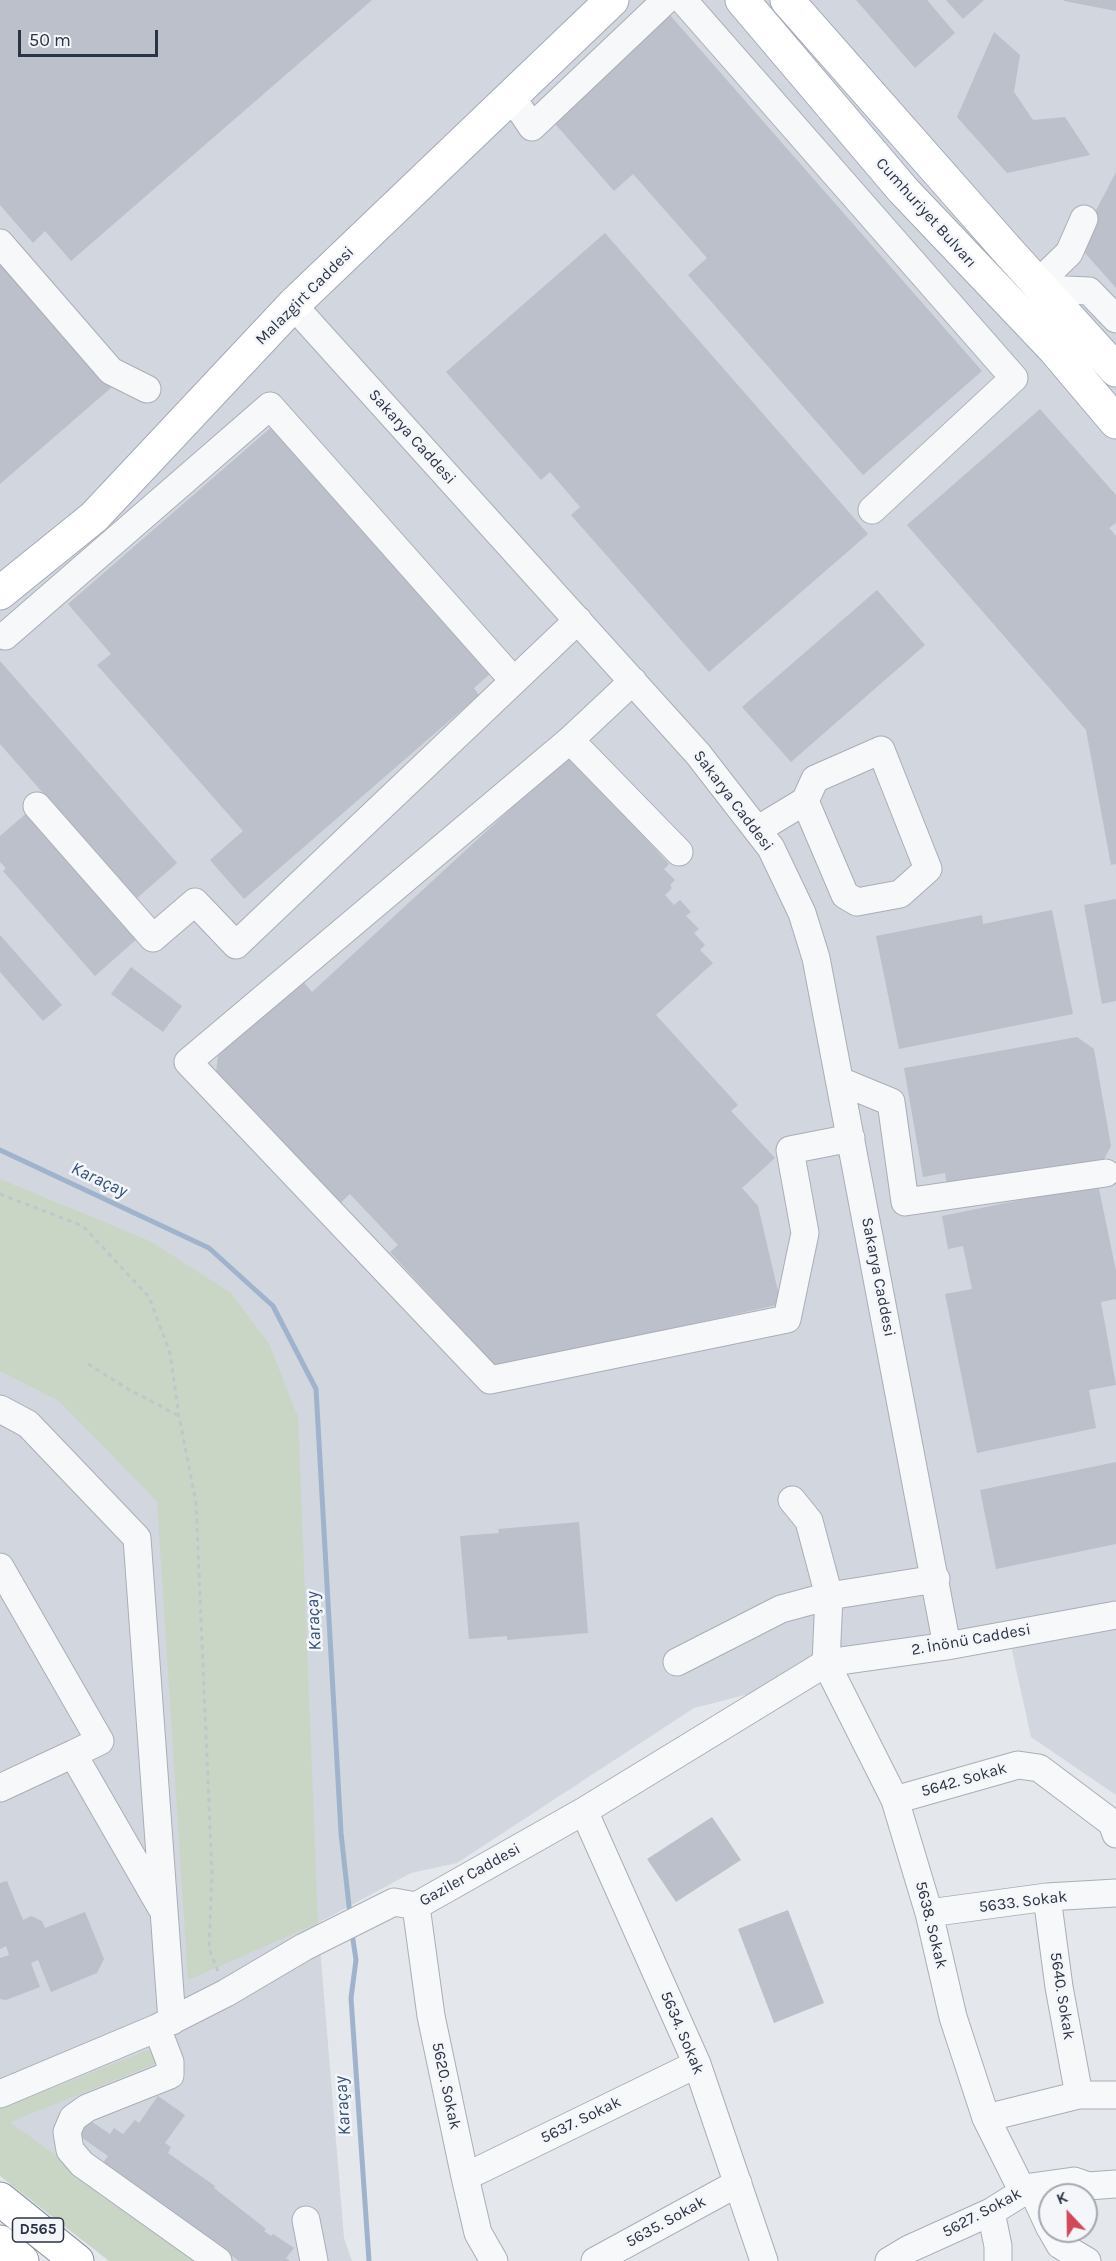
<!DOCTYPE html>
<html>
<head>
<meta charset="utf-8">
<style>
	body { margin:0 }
	#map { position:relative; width:1116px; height:2261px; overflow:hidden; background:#e4e7ec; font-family:Karla,sans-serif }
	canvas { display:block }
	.north { position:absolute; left:1038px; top:2183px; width:60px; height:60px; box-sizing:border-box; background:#f4f6f9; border:2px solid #a4a8b1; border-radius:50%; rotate:338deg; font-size:16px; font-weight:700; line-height:24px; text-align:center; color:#2b3445 }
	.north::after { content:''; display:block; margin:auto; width:21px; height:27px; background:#d1495b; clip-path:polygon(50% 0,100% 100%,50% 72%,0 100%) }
	.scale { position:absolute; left:18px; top:30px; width:140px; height:27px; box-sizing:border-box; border:3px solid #2b3445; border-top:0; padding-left:8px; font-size:18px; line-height:21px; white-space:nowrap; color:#2b3445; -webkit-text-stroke:4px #f4f6f9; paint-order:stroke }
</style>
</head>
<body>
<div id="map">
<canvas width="1116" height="2261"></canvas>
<div class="north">K</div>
<div class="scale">50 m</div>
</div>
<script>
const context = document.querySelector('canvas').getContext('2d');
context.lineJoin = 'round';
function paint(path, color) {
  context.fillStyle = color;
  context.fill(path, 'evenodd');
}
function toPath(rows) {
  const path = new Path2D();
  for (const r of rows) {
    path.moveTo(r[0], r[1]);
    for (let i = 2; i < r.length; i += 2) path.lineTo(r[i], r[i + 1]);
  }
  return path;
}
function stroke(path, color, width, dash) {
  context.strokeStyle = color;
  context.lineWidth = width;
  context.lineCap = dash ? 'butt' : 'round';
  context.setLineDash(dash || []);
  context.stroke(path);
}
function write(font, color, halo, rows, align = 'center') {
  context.font = font + ' Karla,sans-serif';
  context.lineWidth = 5;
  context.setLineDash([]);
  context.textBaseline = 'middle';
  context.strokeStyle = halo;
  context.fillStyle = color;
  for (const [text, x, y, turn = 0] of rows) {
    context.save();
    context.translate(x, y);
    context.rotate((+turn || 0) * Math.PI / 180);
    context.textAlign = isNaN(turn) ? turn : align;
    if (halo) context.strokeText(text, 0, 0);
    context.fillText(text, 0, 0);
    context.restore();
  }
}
paint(toPath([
	[0,0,1116,0,1116,1795,1031,1737,1007,1628,694,1708,457,1863,411,1873,318,1923,344,2238,352,2261,151,2261,0,2155]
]), '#d2d6de');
paint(toPath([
	[0,1179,150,1241,231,1293,269,1344,298,1417,318,1923,188,1980,157,1501,59,1401,0,1371],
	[148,2050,158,2054,160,2062,10,2122,201,2261,109,2261,0,2176,0,2109]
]), '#c9d6c5');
stroke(toPath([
	[0,1150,209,1248,273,1306,316,1389,341,1833,350,1915],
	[352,1933,356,1960,351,1998,369,2261]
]), '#9fb4cc', 5);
paint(toPath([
	[0,0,372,0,71,261,45,231,33,243,0,205],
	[856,0,927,0,955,33,915,68],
	[946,0,984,0,963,19],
	[1064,0,1116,0,1116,11,1064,1],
	[669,14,982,371,863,475,688,275,707,258,633,174,614,191,550,118],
	[994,32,1020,55,1014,92,1033,120,1065,117,1090,155,1007,173,957,117],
	[1116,172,1116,288,1078,245],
	[605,233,868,534,709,672,571,515,580,507,550,472,541,480,446,372],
	[0,259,112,387,0,484],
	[1040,409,1116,495,1116,523,1109,528,1116,536,1116,864,1111,865,1086,730,907,525],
	[275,424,492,672,474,688,479,695,244,899,210,860,243,831,97,665,111,654,68,604],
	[877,590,925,645,791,762,742,707],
	[0,661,177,863,136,899,0,744],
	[569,755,669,864,664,869,675,880,670,885,672,888,665,895,674,905,680,900,691,912,686,916,699,929,694,933,705,945,700,950,713,963,656,1015,738,1105,731,1111,775,1158,742,1188,758,1206,781,1304,497,1368,390,1252,398,1245,350,1194,335,1208,215,1079,218,1056,301,979,312,992],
	[29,811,139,937,95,976,3,871,6,868,0,862,0,836],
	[1116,899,1116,1001,1102,1004,1084,905],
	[1052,910,1073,1014,899,1049,876,936,982,915,983,924],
	[0,935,62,1005,43,1021,0,972],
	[131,967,182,1006,163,1032,111,994],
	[1077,1037,1094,1049,1111,1146,1101,1165,948,1192,945,1173,923,1177,904,1068],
	[1098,1184,1116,1271,1116,1299,1101,1302,1116,1385,1089,1390,1096,1428,977,1453,945,1294,972,1289,963,1246,948,1249,942,1216],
	[1116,1462,1116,1544,996,1569,980,1490],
	[579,1522,588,1633,507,1640,507,1636,469,1639,460,1536,499,1533,498,1529],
	[712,1817,741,1860,676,1902,647,1859],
	[7,1881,23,1920,31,1916,42,1921,45,1928,85,1912,104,1959,97,1973,51,1992,38,1960,31,1963,40,1987,6,2000,0,1999,0,1958,9,1955,6,1946,0,1949,0,1883],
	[788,1910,824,2003,774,2023,738,1929],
	[158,2096,185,2115,165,2143,171,2147,168,2153,215,2186,214,2188,266,2229,264,2231,271,2236,273,2234,294,2248,286,2258,290,2261,239,2261,102,2164,108,2156,78,2135,89,2120,110,2134,114,2128,123,2134,135,2120,139,2123]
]), '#bbc0ca');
const minor = toPath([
	[683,0,1014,378,872,510],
	[511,96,532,127,666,0],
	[0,243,111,371,147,389],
	[1037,284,1069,253,1084,219],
	[1042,289,1089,291,1116,319],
	[293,305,698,754,771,848,802,913,816,958,947,1646],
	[5,636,270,406,514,681],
	[633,681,570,740,188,1062,490,1380,787,1319,805,1233,790,1150,851,1138],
	[570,740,679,852],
	[37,806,153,938,195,902,236,945,578,620],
	[757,830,805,801,815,779,881,750,928,869,900,894,857,902,845,895,805,801],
	[840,1081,891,1102,905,1202,1106,1173],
	[0,1409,28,1424,137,1538,172,2021],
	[792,1500,809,1521,829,1596,826,1663,895,1800,929,1913,953,2017,986,2118,1023,2192],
	[0,1567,100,1741,73,1754],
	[677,1662,781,1609,829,1596,936,1579],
	[0,1788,73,1754,161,1907],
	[895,1800,1018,1765,1039,1768,1112,1823,1116,1834],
	[584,1811,697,2064,764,2261],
	[1047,1897,1059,1987,1079,2095],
	[416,1906,431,2016,465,2177,478,2233,494,2261],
	[929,1913,1047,1897,1116,1893],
	[157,2028,170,2062,170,2075,87,2108,73,2118,67,2132,70,2150,82,2164,218,2261],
	[0,2094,157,2028,226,1993,304,1947,394,1902,416,1906,584,1811,826,1663,947,1646,1116,1615],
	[986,2118,1079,2095,1116,2095],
	[465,2177,697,2064],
	[1031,2187,1050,2228],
	[991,2212,998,2246,998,2261],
	[306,2220,314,2261],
	[1052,2231,1060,2245,1087,2261],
	[595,2261,738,2183],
	[889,2261,909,2249,991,2212,1031,2187,1074,2181,1088,2186,1116,2184]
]);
const major = toPath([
	[742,0,903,190,1055,350,1116,422],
	[787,0,1008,251,1116,370],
	[0,593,94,517,293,305,612,0]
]);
const highway = toPath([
	[0,2199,77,2261],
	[0,2242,22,2261]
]);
stroke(minor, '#a9aeb7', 29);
stroke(major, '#a3abb8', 35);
stroke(highway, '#8b94a3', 35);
stroke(toPath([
	[0,1194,83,1226,149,1297,170,1353,179,1416,196,1503,212,1874,209,1949,218,1971],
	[88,1364,128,1389,179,1416]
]), '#c2c5cb', 3, [4.5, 4.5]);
stroke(minor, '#f7f8fa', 27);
stroke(major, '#fff', 33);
stroke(highway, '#fff', 33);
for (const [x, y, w] of [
	[38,2230,51]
]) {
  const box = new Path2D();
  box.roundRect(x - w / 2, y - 12, w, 24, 4.5);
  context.fillStyle = '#f4f6f9';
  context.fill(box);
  stroke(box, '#2b3445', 1.5);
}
write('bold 15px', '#2b3445', null, [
	["D565",38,2230]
]);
write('16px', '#2b3445', '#f4f6f9', [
	["Cumhuriyet Bulvarı",926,213,48],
	["Malazgirt Caddesi",305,296,-45],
	["Sakarya Caddesi",412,437,48],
	["Sakarya Caddesi",733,801,53],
	["Sakarya Caddesi",878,1277,79],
	["2. İnönü Caddesi",971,1640,-10],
	["5642. Sokak",964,1780,-16],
	["Gaziler Caddesi",470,1875,-29],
	["5633. Sokak",1023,1902,-7],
	["5638. Sokak",931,1925,76],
	["5640. Sokak",1062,1996,81],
	["5634. Sokak",682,2033,67],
	["5620. Sokak",446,2086,78],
	["5637. Sokak",581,2120,-26],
	["5627. Sokak",982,2213,-28],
	["5635. Sokak",666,2222,-29]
]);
write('italic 18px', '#34527a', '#f4f6f9', [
	["Karaçay",99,1180,25],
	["Karaçay",314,1621,-93],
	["Karaçay",343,2106,-94]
]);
</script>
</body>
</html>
